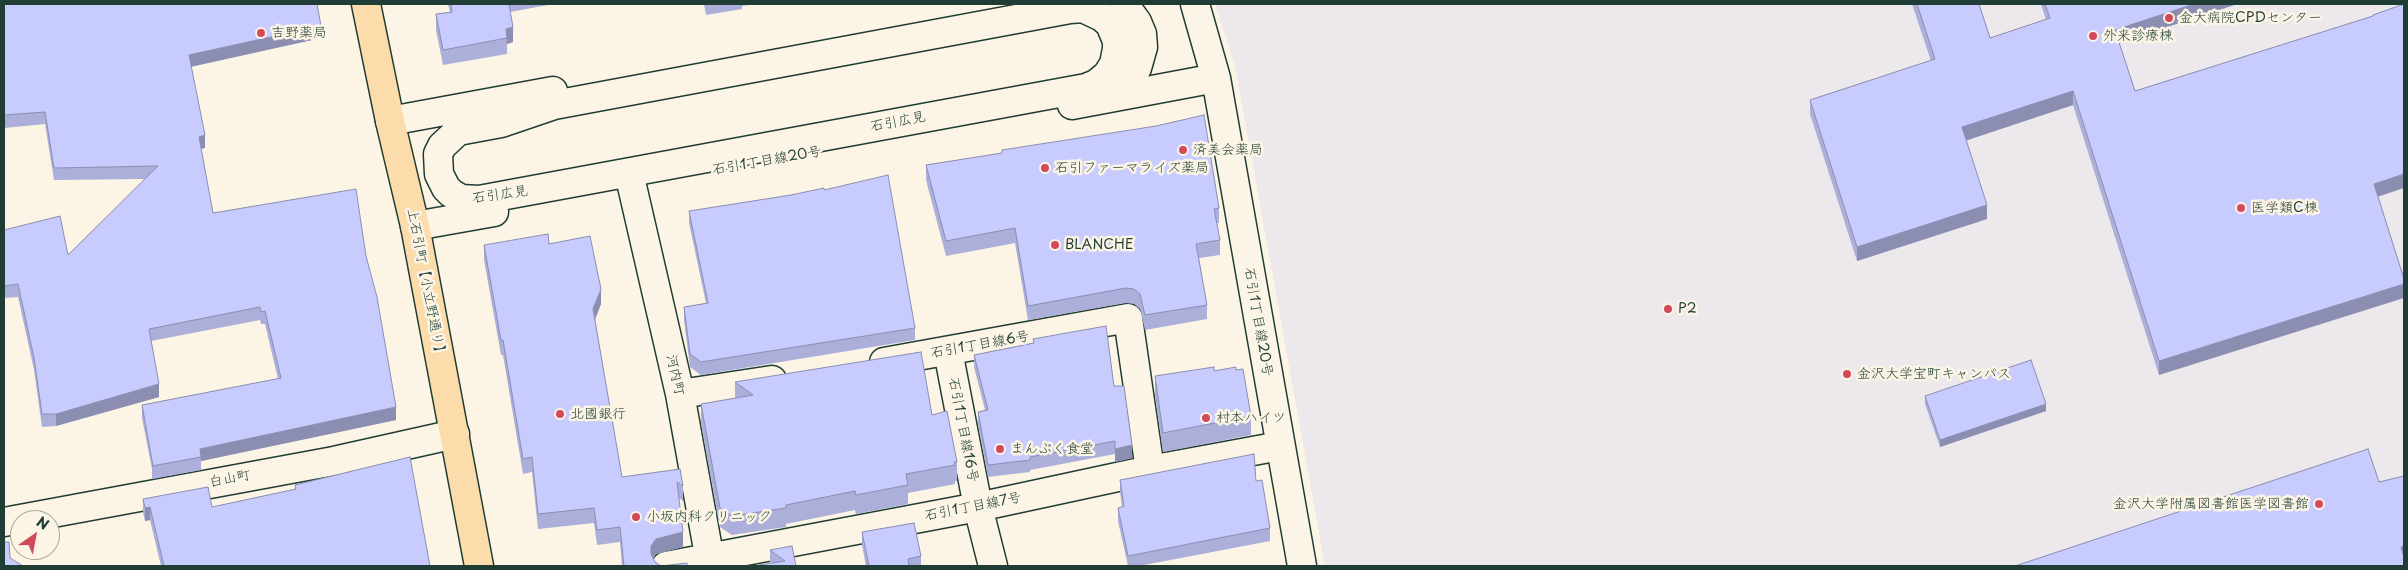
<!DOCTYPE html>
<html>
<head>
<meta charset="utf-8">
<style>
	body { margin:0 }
	#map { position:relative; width:2408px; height:570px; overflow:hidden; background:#fcf5e5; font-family:"Playpen Sans",sans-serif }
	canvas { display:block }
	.frame { position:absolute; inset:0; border:5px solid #1f3d34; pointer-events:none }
	.north { position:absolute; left:10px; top:510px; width:50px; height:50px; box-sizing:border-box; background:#fcf5e5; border:1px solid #a4ab9e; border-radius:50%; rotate:33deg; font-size:14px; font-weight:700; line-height:20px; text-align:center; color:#1f3d34 }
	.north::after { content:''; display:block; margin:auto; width:18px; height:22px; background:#d1495b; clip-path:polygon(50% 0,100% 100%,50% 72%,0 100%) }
</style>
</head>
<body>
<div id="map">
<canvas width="2408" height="570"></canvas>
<div class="frame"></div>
<div class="north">N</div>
</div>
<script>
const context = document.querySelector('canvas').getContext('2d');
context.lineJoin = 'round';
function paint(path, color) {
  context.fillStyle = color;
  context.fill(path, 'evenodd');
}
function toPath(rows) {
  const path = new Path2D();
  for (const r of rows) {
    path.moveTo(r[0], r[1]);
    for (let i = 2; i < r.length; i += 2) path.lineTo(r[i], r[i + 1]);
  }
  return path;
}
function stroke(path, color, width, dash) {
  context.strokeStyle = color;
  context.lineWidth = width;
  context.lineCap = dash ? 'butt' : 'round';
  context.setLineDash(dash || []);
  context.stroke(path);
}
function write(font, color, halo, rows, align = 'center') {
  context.font = font + ' "Playpen Sans","Klee One",sans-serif';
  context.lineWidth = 5;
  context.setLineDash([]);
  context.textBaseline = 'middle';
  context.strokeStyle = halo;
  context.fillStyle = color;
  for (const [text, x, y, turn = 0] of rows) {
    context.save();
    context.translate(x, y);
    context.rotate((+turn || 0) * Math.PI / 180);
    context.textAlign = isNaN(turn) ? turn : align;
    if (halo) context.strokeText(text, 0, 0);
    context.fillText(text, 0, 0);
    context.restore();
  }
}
paint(toPath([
	[1215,4,2404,4,2404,566,1325,566,1235,66]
]), '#ece8ec');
const street = toPath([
	[1195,4,1216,78,1302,566],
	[1083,8,1102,17,1110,24,1117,41,1117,49,1114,64,1107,75,1096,84,1086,88,479,200,461,199,451,193,446,188,439,174,438,154,442,146,458,131,501,123,554,105,1070,9,1083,8],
	[1118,96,1137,68,1143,47,1142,34,1137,22,1124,4],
	[1072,105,1216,78],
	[390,121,553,91],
	[632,186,680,394,711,566],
	[415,226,494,212],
	[948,351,978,507,993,566],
	[884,362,1128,318,1150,470],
	[680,394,772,380],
	[4,522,334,461,455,434],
	[666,566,978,507,1150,470,1280,446]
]);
const primary = toPath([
	[366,4,390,121,415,226,479,566]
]);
stroke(street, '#1f3d34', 31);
stroke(primary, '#1f3d34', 31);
stroke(street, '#fcf5e5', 28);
stroke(primary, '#fddcac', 28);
paint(toPath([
	[4,4,321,38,191,67,205,148,201,149,213,213,366,256,396,420,201,461,201,470,152,479,152,469,142,418,142,405,278,379,265,324,261,324,260,320,151,341,159,397,56,426,42,427,34,370,18,297,4,298,4,230,68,255,145,179,54,180,45,124,4,128],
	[448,4,548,4,548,5,510,12,513,42,507,44,507,54,443,65,436,30,436,14,450,12],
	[704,4,756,4,742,6,742,9,706,15],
	[1912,4,1979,4,1990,38,2046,20,2041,4,2237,4,2119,43,2135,91,2373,17,2373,15,2404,4,2378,197,2159,375,2073,105,1966,140,1987,219,1857,261,1810,114,1810,100,1931,61],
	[1002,150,1219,208,1219,223,1217,223,1220,240,1220,255,1199,258,1207,305,1207,319,1145,330,1140,309,1134,304,1126,303,1028,320,1015,243,946,256,926,180,926,165,1002,153],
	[824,190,915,328,915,340,701,375,690,367,684,320,684,307,706,303,689,223,689,211],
	[549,244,601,304,595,320,622,477,680,469,683,486,683,501,679,498,683,547,656,554,653,559,655,562,661,566,687,566,622,566,620,542,597,545,594,523,538,529,532,472,523,474,503,355,501,355,484,260,484,245],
	[1033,339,1114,386,1132,458,1115,462,1115,454,1030,470,1030,472,988,477,978,424,978,412,985,410,974,367,974,355,1033,343],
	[1236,370,1251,416,1251,435,1163,452,1155,395,1155,376],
	[735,382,932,415,957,462,957,481,955,481,955,484,908,493,908,504,856,514,855,510,786,524,786,527,732,535,720,527,701,423,701,404,735,398],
	[1925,396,2046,411,1940,447,1925,404],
	[1120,480,1256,481,1270,528,1270,541,1139,566,1128,566,1118,521,1118,508,1122,507,1120,492],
	[295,485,430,566,161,566,150,520,145,521,143,512,143,499,212,507,295,489],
	[862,532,921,556,921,566,866,566,862,545],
	[770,550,796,566,771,563,770,562]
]), '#abafda');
paint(toPath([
	[2194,4,2237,4,2115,44,2115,30],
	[321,26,321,38,189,67,189,55],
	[513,27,513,42,507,44,506,29],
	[2073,91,2073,105,1962,142,1962,127],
	[205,135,205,148,199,149,199,137],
	[2404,174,2404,188,2374,198,2374,184],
	[1987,205,1987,219,1857,261,1857,247],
	[2404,284,2404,298,2159,375,2159,361],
	[601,289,601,304,593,324,593,309],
	[159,384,159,397,56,426,56,414],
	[2046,404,2046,411,1940,447,1940,440],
	[396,407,396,420,201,461,200,449],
	[1132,445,1132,458,1115,462,1115,449],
	[150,507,150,520,145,521,145,508],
	[683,532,683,547,656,554,651,561,651,546,656,539],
	[2404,546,2404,564,2401,547]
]), '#8b8eb1');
const building = toPath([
	[4,4,317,4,321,26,189,55,205,135,199,137,213,213,356,189,366,256,377,297,396,407,200,449,201,457,152,466,153,466,142,405,281,378,265,311,261,312,260,307,149,329,159,384,56,414,42,414,34,358,18,284,4,286,4,230,60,216,68,255,158,166,54,168,45,112,4,115,4,4],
	[451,4,509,4,513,27,506,29,507,38,443,50,436,14,452,12,451,4],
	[1917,4,1979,4,1990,38,2050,18,2045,4,2194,4,2115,30,2135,91,2373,16,2373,15,2404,4,2404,174,2374,184,2404,279,2404,284,2159,361,2073,91,1962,127,1987,205,1857,247,1810,100,1935,59,1917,4],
	[1204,115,1219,208,1214,209,1220,240,1196,244,1207,305,1145,315,1140,294,1134,289,1126,288,1028,306,1015,228,946,241,926,165,1002,153,1002,150,1156,126,1204,115],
	[888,175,915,328,701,362,690,354,684,307,708,303,689,211,791,195,824,188,824,190,888,175],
	[548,234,549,244,590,236,601,289,593,309,622,477,680,469,683,486,677,482,683,532,656,539,651,546,651,554,655,562,661,566,687,563,687,566,624,566,620,527,597,530,594,508,538,514,532,457,523,459,503,340,501,340,484,245,548,234],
	[1106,326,1114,386,1124,386,1132,445,1115,449,1115,441,1030,457,1030,460,988,465,978,412,988,410,974,355,1034,343,1033,339,1106,326],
	[921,352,932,415,947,411,957,462,954,462,955,465,906,474,908,485,856,495,855,491,786,505,786,508,732,516,720,508,701,404,753,395,735,382,921,352],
	[2031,360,2046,404,1940,440,1925,396,2031,360],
	[1214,367,1214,371,1236,367,1236,370,1243,369,1251,416,1163,433,1155,376,1214,367],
	[2368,449,2379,482,2404,476,2404,546,2401,547,2404,557,2404,566,2015,566,2368,449],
	[1254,454,1256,481,1262,480,1270,528,1128,556,1118,508,1124,506,1120,480,1254,454],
	[410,457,430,566,164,566,150,507,145,508,143,499,208,487,212,507,296,489,295,485,410,457],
	[914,523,921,556,908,559,909,566,869,566,862,532,914,523],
	[4,542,9,542,10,558,23,566,4,566,4,542],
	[792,546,796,566,759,566,759,565,785,561,770,550,792,546]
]);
paint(building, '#c7cbfd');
stroke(building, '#8b8eb1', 1);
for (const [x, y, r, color] of [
	[2169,18,5,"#d1495b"],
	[261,33,5,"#d1495b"],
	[2093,36,5,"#d1495b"],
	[1183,150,5,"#d1495b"],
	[1045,168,5,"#d1495b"],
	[2241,208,5,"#d1495b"],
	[1055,245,5,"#d1495b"],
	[1668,309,5,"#d1495b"],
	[1847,374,5,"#d1495b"],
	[560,414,5,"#d1495b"],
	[1206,418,5,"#d1495b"],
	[1000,449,5,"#d1495b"],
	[2319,504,5,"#d1495b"],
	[636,517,5,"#d1495b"]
]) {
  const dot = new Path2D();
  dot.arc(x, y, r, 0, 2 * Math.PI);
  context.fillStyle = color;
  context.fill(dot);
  stroke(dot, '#fcf5e5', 2);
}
write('14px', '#1f3d34', '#fcf5e5', [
	["金大病院CPDセンター",2179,18],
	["吉野薬局",271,33],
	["外来診療棟",2103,36],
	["済美会薬局",1193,150],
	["石引ファーマライズ薬局",1055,168],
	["医学類C棟",2251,208],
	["BLANCHE",1065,245],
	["P2",1678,309],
	["金沢大学宝町キャンパス",1857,374],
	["北國銀行",570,414],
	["村本ハイツ",1216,418],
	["まんぷく食堂",1010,449],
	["金沢大学附属図書館医学図書館",2309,504,"right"],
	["小坂内科クリニック",646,517]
], 'left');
write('14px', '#1f3d34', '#fcf5e5', [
	["石引広見",898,122,-11],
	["石引1丁目線20号",767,161,-10],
	["石引広見",500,195,-8],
	["上石引町【小立野通り】",426,284,79],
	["石引1丁目線20号",1258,322,80],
	["石引1丁目線6号",980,345,-10],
	["河内町",675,375,77],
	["石引1丁目線16号",963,430,79],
	["白山町",230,479,-11],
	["石引1丁目線7号",973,507,-11]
]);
</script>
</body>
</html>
